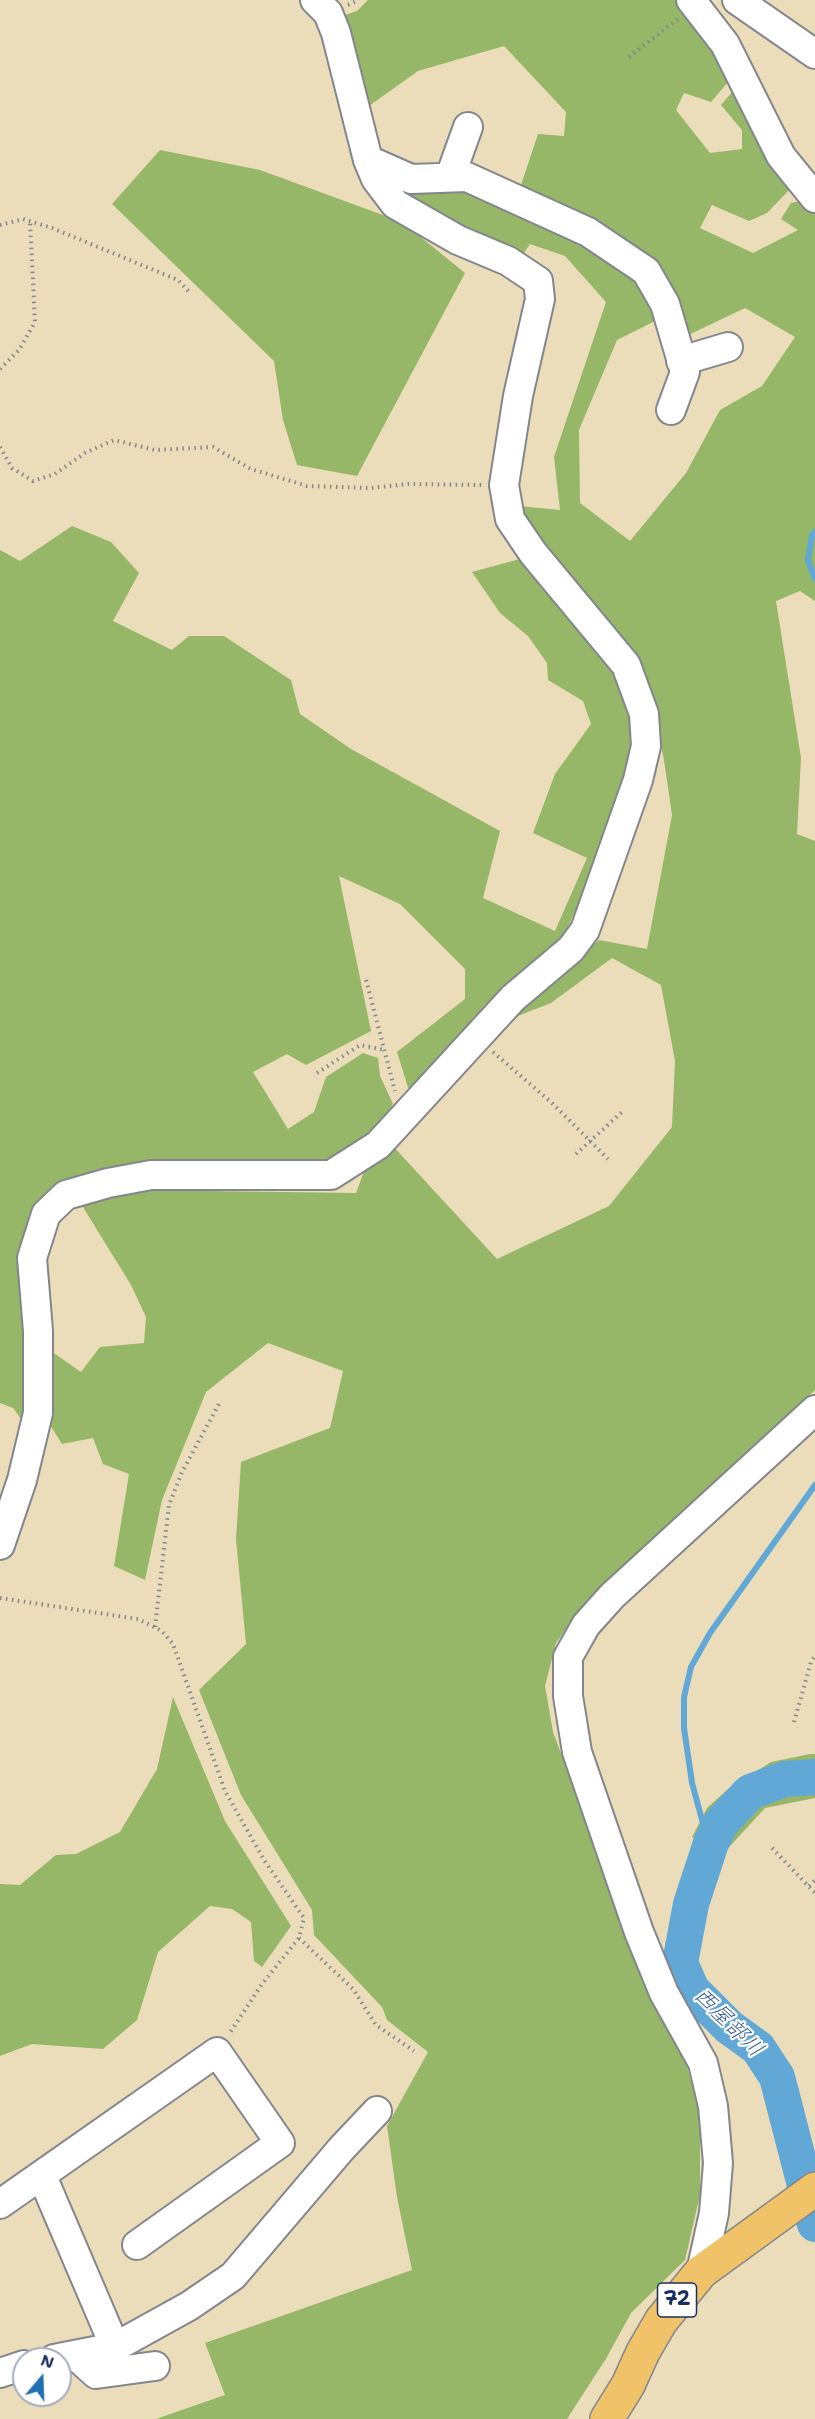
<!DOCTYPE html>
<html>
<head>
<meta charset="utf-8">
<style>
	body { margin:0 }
	#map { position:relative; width:815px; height:2419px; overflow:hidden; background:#ebddb9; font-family:"Shantell Sans",sans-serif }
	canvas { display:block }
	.north { position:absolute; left:12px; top:2347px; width:60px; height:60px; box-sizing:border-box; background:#fff; border:2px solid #a4acbf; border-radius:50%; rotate:19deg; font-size:16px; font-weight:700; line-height:24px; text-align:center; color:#1b2f5e }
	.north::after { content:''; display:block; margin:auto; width:21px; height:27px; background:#1f6fb2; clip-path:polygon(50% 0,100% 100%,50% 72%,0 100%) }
</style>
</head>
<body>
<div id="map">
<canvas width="815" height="2419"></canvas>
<div class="north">N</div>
</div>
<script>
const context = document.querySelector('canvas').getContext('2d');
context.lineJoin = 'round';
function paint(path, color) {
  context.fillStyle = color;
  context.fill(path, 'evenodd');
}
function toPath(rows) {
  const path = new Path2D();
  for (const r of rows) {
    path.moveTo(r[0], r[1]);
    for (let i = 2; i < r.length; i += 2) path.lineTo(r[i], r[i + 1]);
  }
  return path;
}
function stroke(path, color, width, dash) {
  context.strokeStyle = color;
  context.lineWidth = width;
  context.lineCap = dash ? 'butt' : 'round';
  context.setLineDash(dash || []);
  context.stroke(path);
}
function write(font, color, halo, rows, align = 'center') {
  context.font = font + ' "Shantell Sans","Klee One",sans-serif';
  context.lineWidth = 4.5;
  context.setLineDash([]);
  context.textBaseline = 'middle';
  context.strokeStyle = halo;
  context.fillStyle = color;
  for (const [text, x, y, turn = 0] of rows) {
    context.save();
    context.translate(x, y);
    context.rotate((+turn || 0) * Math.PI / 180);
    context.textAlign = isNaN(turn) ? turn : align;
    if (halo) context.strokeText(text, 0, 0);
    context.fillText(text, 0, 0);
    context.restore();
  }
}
paint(toPath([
	[368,0,679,0,718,47,734,75,711,102,684,93,676,110,710,153,742,149,742,130,721,105,738,85,771,153,795,184,767,213,749,221,712,205,700,228,753,253,798,230,781,219,791,203,806,200,815,210,815,601,800,591,776,601,801,758,797,834,815,841,815,1390,589,1598,556,1643,545,1686,553,1732,636,1953,686,2063,700,2113,700,2195,685,2260,631,2313,607,2357,567,2419,156,2419,225,2395,205,2343,412,2270,397,2197,387,2126,428,2052,387,2020,382,2007,314,1935,312,1910,241,1795,199,1690,246,1644,236,1539,241,1462,330,1428,343,1371,268,1343,206,1392,162,1500,145,1580,114,1566,129,1474,103,1464,93,1438,62,1444,45,1417,48,1397,48,1349,81,1372,100,1347,144,1343,146,1317,131,1285,78,1199,132,1190,356,1193,366,1166,391,1144,497,1259,609,1206,672,1127,675,1061,661,985,612,958,551,1003,505,1021,537,991,599,940,647,949,672,815,664,760,649,689,616,638,541,547,519,506,560,510,554,457,606,302,565,256,530,244,518,262,464,238,403,202,378,171,413,186,464,186,572,231,637,272,648,286,657,320,617,340,579,430,580,503,630,541,686,473,720,410,762,386,795,337,745,308,680,339,671,306,651,266,589,223,518,194,538,134,564,136,566,112,504,46,418,71,362,111,351,48,339,17,357,11],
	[160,150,260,170,402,222,465,273,357,476,297,465,283,420,274,361,112,204],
	[72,526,111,542,139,573,113,621,172,650,189,636,224,636,291,680,300,714,351,749,500,831,483,898,555,931,587,858,533,833,555,774,591,724,583,701,548,680,547,663,528,636,500,613,472,572,520,559,615,666,634,712,638,749,608,837,559,947,484,1006,410,1094,397,1052,465,999,465,969,400,904,339,876,371,1031,306,1065,287,1054,253,1072,288,1129,314,1112,326,1077,363,1053,378,1058,380,1076,393,1104,370,1139,324,1165,39,1203,24,1423,13,1408,0,1403,0,550,20,561],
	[173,1697,225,1821,291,1926,262,1967,254,1961,251,1922,232,1909,210,1906,158,1952,137,2020,103,2049,32,2044,0,2056,0,1884,20,1885,56,1855,76,1854,120,1832,157,1769],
	[810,1754,815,1754,815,1798,765,1808,719,1858,692,1837,707,1808,728,1789,771,1762]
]), '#96b668');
stroke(toPath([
	[815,532,812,535,808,560,815,579],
	[711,1843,704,1827,692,1783,684,1728,684,1697,691,1667,710,1633,815,1485]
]), '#61a8d7', 6);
stroke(toPath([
	[815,1777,785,1779,750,1792,721,1823,711,1843,691,1904,680,1963,692,1990,729,2027,758,2048,777,2077,815,2224]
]), '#61a8d7', 36);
const minor = toPath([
	[691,0,725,44,781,156,815,198],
	[737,0,815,54],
	[368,160,411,179,467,177,588,232,646,271,665,304,685,372,671,410],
	[450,177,468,127],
	[681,361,728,347],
	[0,1545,22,1480,38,1413,38,1331,32,1258,46,1214,66,1195,108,1183,151,1175,331,1175,378,1145,513,998,571,949,585,930,638,780,646,746,644,714,626,665,533,553,510,519,504,485,518,396,540,299,538,281,508,261,458,240,395,204,376,179,368,160,336,33,328,13,315,0],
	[42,2176,115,2347],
	[0,2204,217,2052,280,2143,137,2245],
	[701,2272,714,2213,718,2163,713,2106,703,2063,664,1993,639,1932,577,1752,568,1696,568,1657,586,1625,612,1596,815,1410],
	[75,2355,96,2374,155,2366],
	[54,2359,115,2347,189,2306,233,2276,342,2148,377,2111],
	[0,2373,24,2365]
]);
const major = toPath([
	[607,2419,628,2385,643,2352,661,2321,701,2272,815,2189]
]);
stroke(minor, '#83868c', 32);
stroke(major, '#83868c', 36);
stroke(toPath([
	[348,5,359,0],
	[629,57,678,19],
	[0,225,23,219,52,228,178,280,190,293],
	[0,369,19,350,35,322,30,221],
	[0,447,12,468,33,481,55,474,85,453,114,440,155,450,213,447,251,469,307,486,371,488,408,484,482,485],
	[366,980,395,1091],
	[493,1052,552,1103,608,1159],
	[317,1073,360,1045,385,1050],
	[576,1154,623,1111],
	[0,1598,138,1619,162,1631,173,1644,225,1791,264,1860,304,1918,299,1938,262,1984,229,2034],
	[155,1627,169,1505,182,1472,220,1402],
	[794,1722,811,1662,815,1656],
	[772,1848,815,1893],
	[809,1886,815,1880],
	[299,1938,353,1989,376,2025,414,2051]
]), '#83868c', 4, [1.5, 4.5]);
stroke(minor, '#fff', 28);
stroke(major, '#f0c369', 33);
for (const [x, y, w] of [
	[677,2300,39]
]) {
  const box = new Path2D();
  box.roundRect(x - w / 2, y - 17, w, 34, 4.5);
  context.fillStyle = '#fff';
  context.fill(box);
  stroke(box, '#1b2f5e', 1.5);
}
write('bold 20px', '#1b2f5e', null, [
	["72",677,2300]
]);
write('italic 22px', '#375f8e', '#fff', [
	["西屋部川",728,2023,45]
]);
</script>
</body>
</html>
